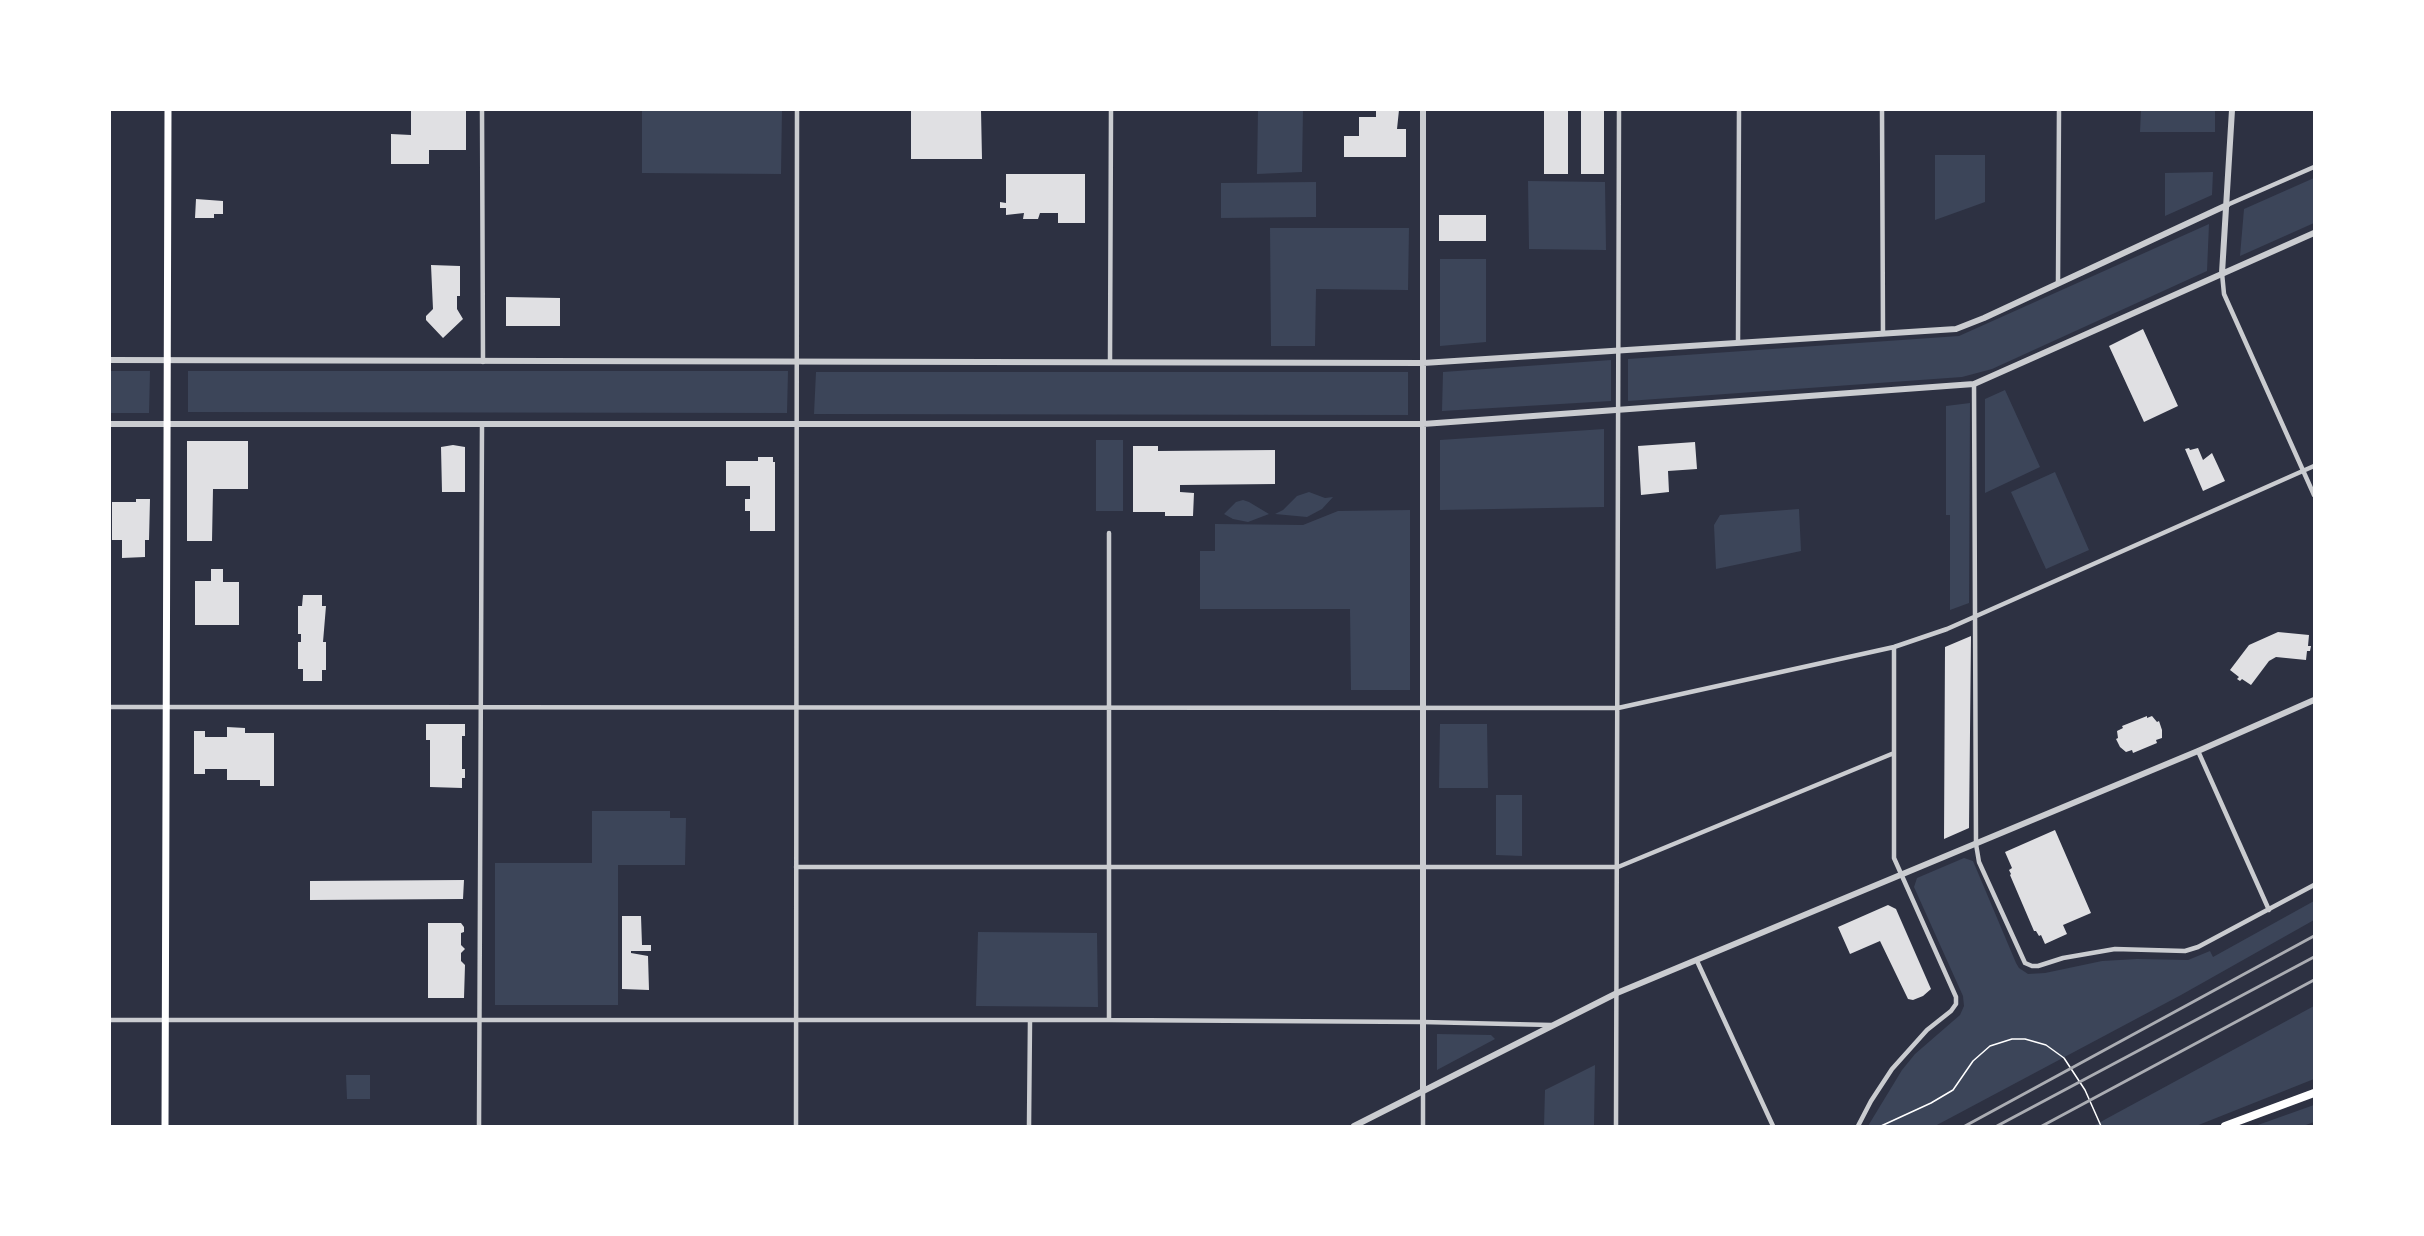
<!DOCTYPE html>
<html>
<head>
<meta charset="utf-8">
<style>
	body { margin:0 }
	#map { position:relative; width:2424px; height:1236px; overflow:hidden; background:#2d3142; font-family:"IBM Plex Serif",serif }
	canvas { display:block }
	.frame { position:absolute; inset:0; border:111px solid #fff; pointer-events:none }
</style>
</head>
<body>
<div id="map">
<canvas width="2424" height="1236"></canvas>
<div class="frame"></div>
</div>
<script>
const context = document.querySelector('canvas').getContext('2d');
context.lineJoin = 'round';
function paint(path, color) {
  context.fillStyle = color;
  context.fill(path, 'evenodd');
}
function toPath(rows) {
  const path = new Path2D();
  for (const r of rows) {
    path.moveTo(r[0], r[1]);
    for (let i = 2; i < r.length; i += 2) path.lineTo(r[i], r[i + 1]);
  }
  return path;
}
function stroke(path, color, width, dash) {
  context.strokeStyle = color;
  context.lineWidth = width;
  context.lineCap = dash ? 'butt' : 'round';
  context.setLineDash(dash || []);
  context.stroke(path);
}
paint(toPath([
	[642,110,782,110,781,174,642,173],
	[1258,110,1303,110,1302,172,1257,174],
	[2141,110,2215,110,2215,132,2140,132],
	[1935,155,1985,155,1985,202,1935,220],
	[2213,172,2212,195,2165,216,2165,173],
	[2314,178,2314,223,2240,256,2244,209],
	[1528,181,1605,182,1606,250,1529,249],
	[1316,182,1316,217,1221,218,1221,183],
	[2209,224,2207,271,1992,369,1962,377,1628,401,1628,359,1959,336],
	[1270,228,1409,228,1408,290,1316,289,1315,346,1271,346],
	[1440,259,1486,259,1486,342,1440,346],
	[1611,360,1611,401,1442,411,1443,372],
	[110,371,150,371,149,413,110,413],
	[188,371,788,371,787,413,188,412],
	[816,372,1408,372,1408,415,814,414],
	[2005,390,2040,467,1985,493,1985,399],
	[1970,403,1969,603,1950,610,1950,515,1946,515,1946,406],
	[1604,429,1604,507,1440,510,1440,440],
	[1096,440,1123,440,1123,511,1096,511],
	[2055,472,2089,550,2046,569,2011,492],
	[1309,492,1325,498,1333,497,1322,509,1307,517,1275,514,1283,510,1297,496],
	[1243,500,1249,502,1269,514,1248,522,1233,519,1224,514,1236,502],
	[1799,509,1801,551,1716,569,1714,525,1720,515],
	[1410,510,1410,690,1351,690,1350,609,1200,609,1200,551,1215,551,1215,524,1303,525,1338,511],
	[1440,724,1487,724,1488,788,1439,788],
	[1496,795,1522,795,1522,856,1496,855],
	[592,811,670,811,670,818,686,818,685,865,618,865,618,1005,495,1005,495,863,592,863],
	[1964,858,1973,861,2016,963,2019,968,2028,974,2045,973,2102,961,2137,959,2188,960,2210,951,2213,957,2314,901,2314,920,2181,995,1935,1126,1868,1126,1902,1070,1915,1054,1960,1015,1964,1006,1963,996,1914,887,1917,878],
	[978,932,1097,933,1098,1007,976,1006],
	[2314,1006,2314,1079,2196,1126,2093,1126],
	[1437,1034,1491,1035,1495,1039,1437,1070],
	[1595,1065,1594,1126,1544,1126,1545,1090],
	[346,1075,370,1075,370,1099,347,1099],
	[2314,1105,2314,1122,2303,1126,2255,1126]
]), '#3c4559');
paint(toPath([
	[411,110,466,110,466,150,429,150,429,164,391,164,391,134,411,135],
	[911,110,981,110,982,159,911,159],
	[1376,110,1399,110,1397,129,1406,129,1406,157,1344,157,1344,136,1359,136,1359,117,1376,117],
	[1544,110,1568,110,1568,174,1544,174],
	[1581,110,1604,110,1604,174,1581,174],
	[1006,174,1085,174,1085,223,1058,223,1058,213,1040,213,1038,219,1023,219,1024,213,1006,215,1006,208,1000,208,1000,202,1006,203],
	[196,199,223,201,223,214,214,214,214,218,195,218],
	[1439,215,1486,215,1486,241,1439,241],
	[431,265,460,266,460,296,457,296,457,309,463,319,443,338,426,320,426,316,433,309],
	[506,297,560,298,560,326,506,326],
	[2143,329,2178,406,2144,422,2109,346],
	[187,441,248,441,248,489,213,489,212,541,187,541],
	[1695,442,1697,469,1668,471,1669,492,1641,495,1638,446],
	[453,445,465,447,465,492,442,492,441,447],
	[1133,446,1158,446,1158,451,1275,450,1275,484,1180,485,1180,492,1194,493,1193,516,1165,516,1165,512,1133,512],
	[2189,448,2190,450,2198,448,2203,460,2212,453,2225,481,2203,491,2185,449],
	[758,457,773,457,773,462,775,462,775,531,750,531,750,511,745,511,745,499,750,499,750,486,726,486,726,461,758,461],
	[136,499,150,499,149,540,145,540,145,557,122,558,122,540,112,540,112,502,136,502],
	[211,569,223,569,223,582,239,582,239,625,195,625,195,581,211,581],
	[303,595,322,595,322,606,326,606,323,642,326,642,326,670,322,670,322,681,303,681,303,669,298,669,298,642,301,642,301,634,298,634,298,606,302,606],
	[2278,632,2309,635,2308,646,2311,646,2310,651,2307,651,2306,660,2276,657,2269,661,2251,685,2242,679,2240,681,2237,679,2239,677,2230,670,2249,645],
	[1971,636,1969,828,1944,839,1945,647],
	[2147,716,2147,718,2152,716,2157,722,2159,721,2162,730,2162,738,2156,740,2157,743,2133,753,2132,750,2126,752,2120,747,2116,739,2118,738,2117,731,2123,728,2122,726],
	[426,724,465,724,465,736,462,736,462,769,465,769,465,778,462,778,462,788,430,787,430,740,426,740],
	[227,727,245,728,245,733,274,733,274,786,260,786,260,780,227,780,227,769,205,769,205,774,194,774,194,731,205,731,205,737,227,737],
	[2055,830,2091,913,2063,925,2067,934,2045,944,2041,935,2039,936,2036,931,2034,931,2010,875,2011,874,2009,870,2012,868,2005,852],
	[464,880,463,899,310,900,310,881],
	[1888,905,1896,909,1931,989,1923,996,1913,1000,1908,999,1880,941,1850,954,1838,927],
	[622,916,641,916,642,945,651,945,651,951,631,951,631,953,648,956,649,990,622,989],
	[428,923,461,923,464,927,464,932,461,933,461,945,465,949,461,953,461,961,465,965,464,998,428,998]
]), '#e0e0e3');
stroke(toPath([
	[1881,1126,1931,1103,1953,1090,1973,1061,1990,1046,2012,1039,2025,1039,2046,1045,2064,1058,2085,1090,2101,1126]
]), '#fff', 1.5);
stroke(toPath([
	[482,110,483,362],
	[1882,110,1883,334],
	[2227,205,2314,167],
	[2222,273,2224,294,2314,495],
	[2058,282,2059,110],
	[1738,342,1739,110],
	[1110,361,1111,110],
	[1974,384,1976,844,1979,862,2025,963,2032,966,2038,966,2063,958,2115,949,2185,951,2198,947,2314,885],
	[1109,533,1109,1020],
	[110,707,1618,708,1894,647,1947,629,2314,466],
	[2198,751,2269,910],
	[796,867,1618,867,1894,753],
	[1697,961,1773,1126],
	[110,1020,1109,1020,1423,1022,1551,1025],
	[479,1126,482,425],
	[796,1126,797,110],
	[1029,1126,1030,1021],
	[1423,1126,1423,1091],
	[1616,1126,1619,110],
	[1858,1126,1871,1101,1892,1069,1927,1030,1951,1011,1956,1004,1956,997,1894,858,1894,647]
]), '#caccd0', 4.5);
stroke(toPath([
	[1423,110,1423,1091],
	[2222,273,2232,110],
	[110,360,1423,363,1956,329,1984,318,2227,205],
	[110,424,1423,424,1974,384,2314,233],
	[1354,1126,1617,993,2198,751,2314,700]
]), '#caccd0', 6);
stroke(toPath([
	[165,1126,168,110]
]), '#fff', 7);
stroke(toPath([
	[2225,1126,2314,1093]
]), '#fff', 8);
stroke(toPath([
	[1965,1126,2314,936],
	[1997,1126,2314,957],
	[2042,1126,2314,980]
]), '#abadb3', 3);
</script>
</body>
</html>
